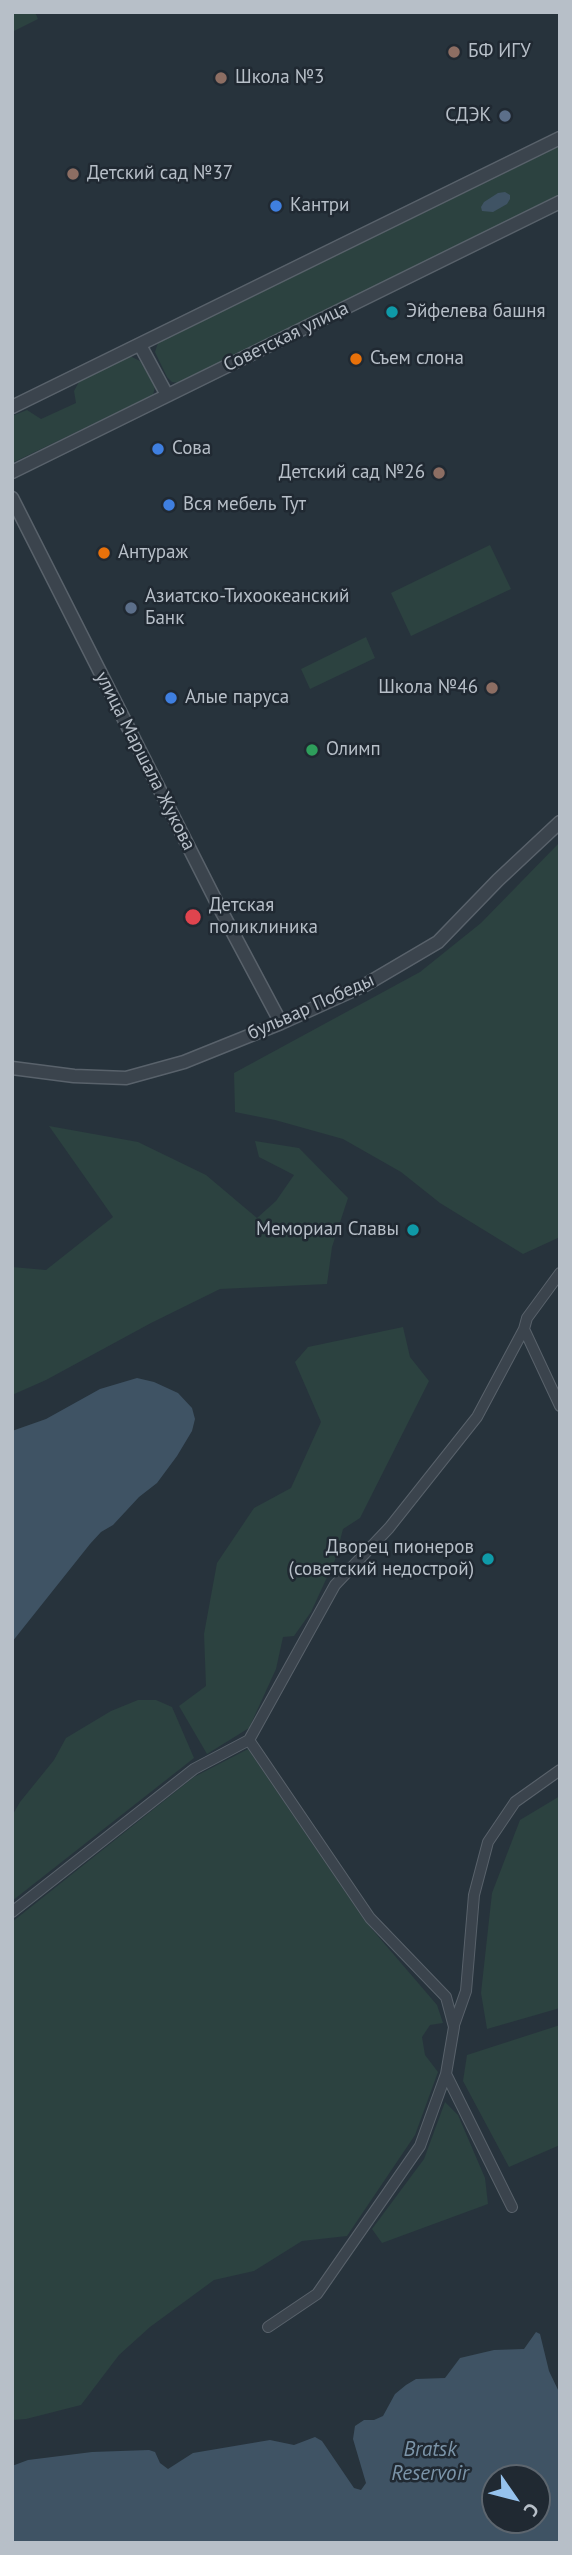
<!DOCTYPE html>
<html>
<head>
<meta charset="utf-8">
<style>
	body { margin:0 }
	#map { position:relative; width:572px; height:2555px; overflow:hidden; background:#27333c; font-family:"PT Sans",sans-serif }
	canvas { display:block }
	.frame { position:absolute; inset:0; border:14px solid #b7bfc8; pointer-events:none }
	.north { position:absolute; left:481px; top:2464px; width:70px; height:70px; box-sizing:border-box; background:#202932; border:2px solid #5c656e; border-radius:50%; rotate:125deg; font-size:19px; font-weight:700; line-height:28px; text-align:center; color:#b7bfc8 }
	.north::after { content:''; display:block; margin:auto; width:24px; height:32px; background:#96c2ed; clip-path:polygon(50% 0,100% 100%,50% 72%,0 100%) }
</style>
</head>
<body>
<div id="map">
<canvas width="572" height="2555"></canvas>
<div class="frame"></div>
<div class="north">С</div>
</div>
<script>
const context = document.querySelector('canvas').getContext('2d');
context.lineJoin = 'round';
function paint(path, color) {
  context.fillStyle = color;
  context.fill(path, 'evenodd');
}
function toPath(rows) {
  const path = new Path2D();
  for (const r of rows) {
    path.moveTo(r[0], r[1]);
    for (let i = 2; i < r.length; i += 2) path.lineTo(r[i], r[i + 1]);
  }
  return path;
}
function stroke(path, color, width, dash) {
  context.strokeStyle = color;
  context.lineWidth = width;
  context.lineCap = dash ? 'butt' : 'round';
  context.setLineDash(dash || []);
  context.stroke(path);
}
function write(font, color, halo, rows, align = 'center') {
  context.font = font + ' "PT Sans",sans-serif';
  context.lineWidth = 5;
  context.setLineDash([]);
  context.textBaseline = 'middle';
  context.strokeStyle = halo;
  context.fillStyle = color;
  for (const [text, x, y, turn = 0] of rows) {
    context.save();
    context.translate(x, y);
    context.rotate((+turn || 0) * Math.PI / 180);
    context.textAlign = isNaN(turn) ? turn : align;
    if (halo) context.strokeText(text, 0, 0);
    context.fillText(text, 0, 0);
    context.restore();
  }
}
paint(toPath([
	[12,12,35,12,38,19,12,32],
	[560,146,560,197,178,383,172,382,167,377,155,352,158,343],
	[130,356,140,361,155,387,153,395,12,463,12,416,27,410,41,419,76,403,74,391,80,380],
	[490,545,511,589,411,636,391,593],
	[366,637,375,658,310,689,301,669],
	[560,842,560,1237,523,1254,440,1203,401,1172,343,1139,275,1120,235,1112,234,1073,420,972,481,923],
	[49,1126,138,1142,206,1175,257,1218,276,1201,294,1175,259,1157,255,1141,299,1148,348,1198,332,1247,327,1284,220,1289,151,1323,46,1380,12,1395,12,1267,46,1270,113,1217],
	[403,1327,410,1357,429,1381,360,1518,343,1529,335,1560,311,1612,294,1636,283,1637,276,1669,249,1728,207,1754,179,1706,206,1686,204,1634,217,1563,254,1508,291,1488,321,1422,295,1362,308,1347],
	[138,1700,156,1700,172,1707,194,1758,12,1901,12,1816,20,1802,54,1760,66,1738,111,1711],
	[248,1749,365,1921,437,2005,443,2023,430,2025,422,2037,425,2055,438,2072,415,2135,347,2236,302,2241,254,2271,214,2280,150,2327,119,2355,81,2405,26,2419,12,2420,12,1922,194,1777],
	[560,1796,560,2008,487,2029,481,1993,492,1893,520,1820],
	[560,2025,560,2145,509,2167,463,2081,467,2055],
	[445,2102,458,2115,485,2178,488,2204,382,2243,372,2229,424,2159]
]), '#2c4240');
paint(toPath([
	[505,192,510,195,510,199,507,204,493,212,482,211,481,207,484,202,498,193],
	[137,1378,154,1382,178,1393,192,1408,195,1419,192,1431,177,1456,157,1483,139,1497,113,1525,101,1532,90,1544,12,1642,12,1431,46,1419,100,1389],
	[536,2332,540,2334,549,2371,560,2394,560,2543,12,2543,12,2466,28,2460,92,2452,149,2450,155,2452,160,2463,168,2469,193,2453,270,2440,294,2445,315,2437,322,2441,354,2488,361,2490,366,2483,353,2439,355,2426,364,2420,374,2420,383,2416,395,2394,406,2385,416,2379,445,2378,460,2358,494,2350,524,2349],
	[495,2478,537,2478,537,2520,495,2520]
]), '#3f5364');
const minor = toPath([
	[524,1329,560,1406],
	[249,1740,370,1918,446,1997,454,2027,446,2074,512,2207],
	[12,1912,194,1769,249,1740,335,1585,389,1528,477,1417,524,1329,527,1318,560,1273],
	[454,2025,466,1991,474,1895,488,1842,515,1802,560,1770],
	[268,2327,317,2294,420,2146,446,2074]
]);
const tertiary = toPath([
	[140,345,167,395],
	[12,407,560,138],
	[12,472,560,202],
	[12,498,216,901,281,1023],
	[12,1068,74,1076,126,1078,184,1062,281,1023,365,985,438,942,498,880,560,822]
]);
stroke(minor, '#59626b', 12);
stroke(tertiary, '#59626b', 15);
stroke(minor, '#3b444d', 10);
stroke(tertiary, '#3b444d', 12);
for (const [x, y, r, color] of [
	[454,52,7,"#8d6e63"],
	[221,78,7,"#8d6e63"],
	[505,116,7,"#5c6f8a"],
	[73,174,7,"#8d6e63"],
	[276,206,7,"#3f7fe0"],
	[392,312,7,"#0f9aa8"],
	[356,359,7,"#e8710a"],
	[158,449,7,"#3f7fe0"],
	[439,473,7,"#8d6e63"],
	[169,505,7,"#3f7fe0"],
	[104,553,7,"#e8710a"],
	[131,608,7,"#5c6f8a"],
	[492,688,7,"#8d6e63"],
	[171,698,7,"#3f7fe0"],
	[312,750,7,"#2e9e5b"],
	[193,917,9,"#e0444e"],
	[413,1230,7,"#0f9aa8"],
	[488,1559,7,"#0f9aa8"]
]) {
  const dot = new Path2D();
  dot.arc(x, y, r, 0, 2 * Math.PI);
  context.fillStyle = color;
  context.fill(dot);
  stroke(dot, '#202932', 2.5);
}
write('19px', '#b7bfc8', '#202932', [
	["БФ ИГУ",468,52],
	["Школа №3",235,78],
	["СДЭК",491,116,"right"],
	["Детский сад №37",87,174],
	["Кантри",290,206],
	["Эйфелева башня",406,312],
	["Съем слона",370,359],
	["Сова",172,449],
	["Детский сад №26",425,473,"right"],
	["Вся мебель Тут",183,505],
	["Антураж",118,553],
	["Азиатско-Тихоокеанский",145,597],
	["Банк",145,619],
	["Школа №46",478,688,"right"],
	["Алые паруса",185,698],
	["Олимп",326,750],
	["Детская",209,906],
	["поликлиника",209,928],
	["Мемориал Славы",399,1230,"right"],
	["Дворец пионеров",474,1548,"right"],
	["(советский недострой)",474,1570,"right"]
], 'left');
write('19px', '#b7bfc8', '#202932', [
	["Советская улица",286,337,-26],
	["улица Маршала Жукова",145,761,63],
	["бульвар Победы",311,1007,-24]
]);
write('italic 21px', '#7b94a8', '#202932', [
	["Bratsk",430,2450],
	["Reservoir",430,2474]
]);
</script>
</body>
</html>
